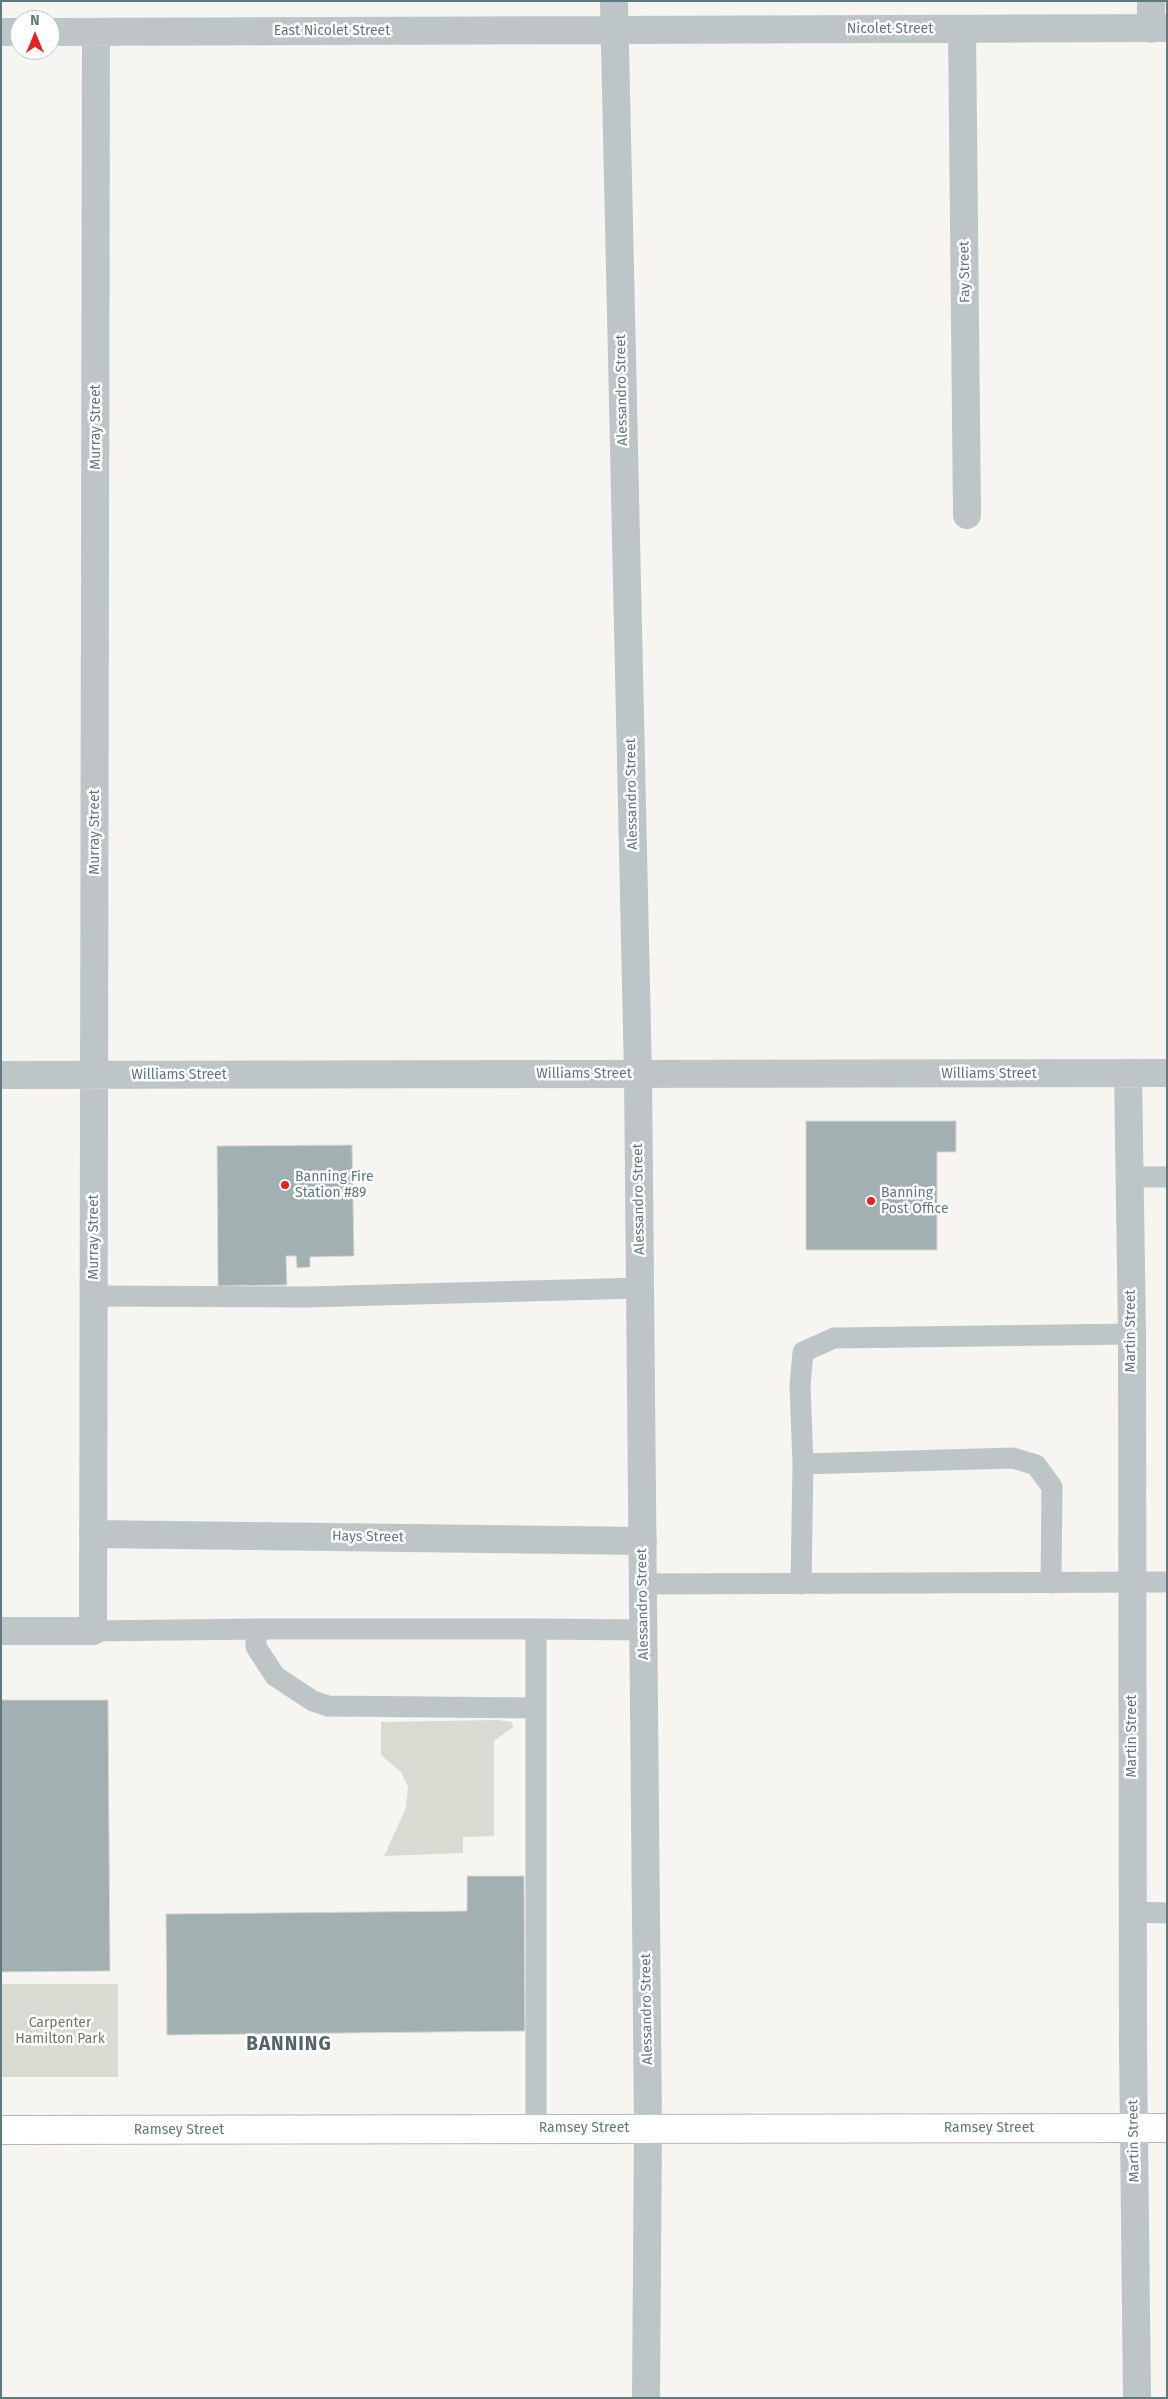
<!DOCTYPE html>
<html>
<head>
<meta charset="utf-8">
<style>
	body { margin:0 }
	#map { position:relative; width:1168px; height:2399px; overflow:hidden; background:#f6f5f2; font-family:"Fira Sans",sans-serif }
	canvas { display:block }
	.frame { position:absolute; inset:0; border:2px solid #60787e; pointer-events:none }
	.north { position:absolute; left:10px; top:10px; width:50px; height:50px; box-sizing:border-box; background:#fff; border:1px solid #bfc9cb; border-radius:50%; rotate:0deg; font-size:14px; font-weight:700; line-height:20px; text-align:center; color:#60787e }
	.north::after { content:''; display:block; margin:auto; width:18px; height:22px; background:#e62223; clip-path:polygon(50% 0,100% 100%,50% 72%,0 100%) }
</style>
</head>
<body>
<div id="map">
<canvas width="1168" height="2399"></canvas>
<div class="frame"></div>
<div class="north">N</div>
</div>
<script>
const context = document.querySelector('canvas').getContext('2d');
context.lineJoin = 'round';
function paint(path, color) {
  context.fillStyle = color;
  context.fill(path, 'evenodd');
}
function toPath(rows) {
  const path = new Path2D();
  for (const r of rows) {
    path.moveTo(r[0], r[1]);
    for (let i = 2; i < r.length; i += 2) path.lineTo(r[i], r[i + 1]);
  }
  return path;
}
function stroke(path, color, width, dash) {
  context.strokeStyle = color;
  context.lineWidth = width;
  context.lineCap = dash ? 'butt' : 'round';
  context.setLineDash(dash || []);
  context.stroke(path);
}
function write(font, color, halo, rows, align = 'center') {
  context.font = font + ' "Fira Sans",sans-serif';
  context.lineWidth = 5;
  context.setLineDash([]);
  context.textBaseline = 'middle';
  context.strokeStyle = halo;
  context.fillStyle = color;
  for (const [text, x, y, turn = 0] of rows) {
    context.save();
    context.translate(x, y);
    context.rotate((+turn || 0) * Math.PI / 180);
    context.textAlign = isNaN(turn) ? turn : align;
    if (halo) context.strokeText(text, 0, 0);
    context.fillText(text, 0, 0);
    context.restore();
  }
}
paint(toPath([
	[497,1720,512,1722,513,1727,494,1741,494,1836,463,1837,463,1853,384,1856,406,1808,408,1787,401,1772,381,1755,381,1722],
	[1,1984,118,1984,118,2077,1,2077]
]), '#d7dbd1');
const building = toPath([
	[806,1121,956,1121,956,1152,937,1152,937,1250,806,1250,806,1121],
	[352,1145,354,1256,310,1257,310,1267,297,1268,296,1256,286,1256,287,1285,218,1286,217,1146,352,1145],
	[1,1700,108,1700,110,1971,1,1972,1,1700],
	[467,1876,524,1876,525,2031,167,2035,166,1914,467,1911,467,1876]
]);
paint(building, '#a3b0b2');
stroke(building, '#d7d7d5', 1);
const primary = toPath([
	[1,2130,1167,2128]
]);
stroke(primary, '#b0b7b9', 30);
stroke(toPath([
	[1130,1177,1167,1177],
	[93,1296,306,1297,640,1288],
	[803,1464,1013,1458,1036,1465,1052,1487,1051,1583],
	[645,1584,1167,1582],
	[801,1584,803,1464,800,1385,803,1352,834,1338,1132,1334],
	[536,1629,644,1630],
	[93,1631,260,1629],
	[536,1708,328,1706,313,1701,275,1676,256,1647,256,1636,260,1629,536,1629,536,2129],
	[1132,1912,1167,1913]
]), '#bec5c7', 21);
stroke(toPath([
	[614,1,638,1074,648,2128,646,2398],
	[1151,1,1151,29],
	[962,29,967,515],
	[1,32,20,32],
	[50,32,1167,28],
	[1128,1073,1132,1334,1133,2045,1137,2398],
	[1,1075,1167,1073],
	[93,1534,643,1541],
	[1,1631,93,1631,96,32]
]), '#bec5c7', 28);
stroke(primary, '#fff', 28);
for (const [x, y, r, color] of [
	[285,1185,5,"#e62223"],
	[871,1201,5,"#e62223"]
]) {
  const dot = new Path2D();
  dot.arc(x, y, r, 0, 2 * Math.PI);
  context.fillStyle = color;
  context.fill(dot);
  stroke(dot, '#fff', 2);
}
write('14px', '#60787e', '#fff', [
	["Nicolet Street",890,29],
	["East Nicolet Street",332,31],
	["Fay Street",965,272,-91],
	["Alessandro Street",622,390,-91],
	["Murray Street",96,427,-90],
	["Alessandro Street",632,794,-91],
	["Murray Street",95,832,-90],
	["Williams Street",584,1074],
	["Williams Street",989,1074],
	["Williams Street",179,1075],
	["Alessandro Street",639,1199,-91],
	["Murray Street",94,1237,-90],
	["Martin Street",1131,1331,-90],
	["Hays Street",368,1537,1],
	["Alessandro Street",643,1604,-91],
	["Martin Street",1132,1736,-90],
	["Alessandro Street",647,2009,-91],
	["Ramsey Street",584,2128],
	["Ramsey Street",989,2128],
	["Ramsey Street",179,2130],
	["Martin Street",1134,2141,-91]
]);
write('14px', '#60787e', '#fff', [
	["Banning Fire",295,1177],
	["Station #89",295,1193],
	["Banning",881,1193],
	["Post Office",881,1209]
], 'left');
write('14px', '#6d7b63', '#fff', [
	["Carpenter",60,2023],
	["Hamilton Park",60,2039]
]);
context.letterSpacing = '1px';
write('bold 19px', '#526469', '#fff', [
	["BANNING",289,2045]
]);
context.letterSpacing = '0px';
</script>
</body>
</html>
